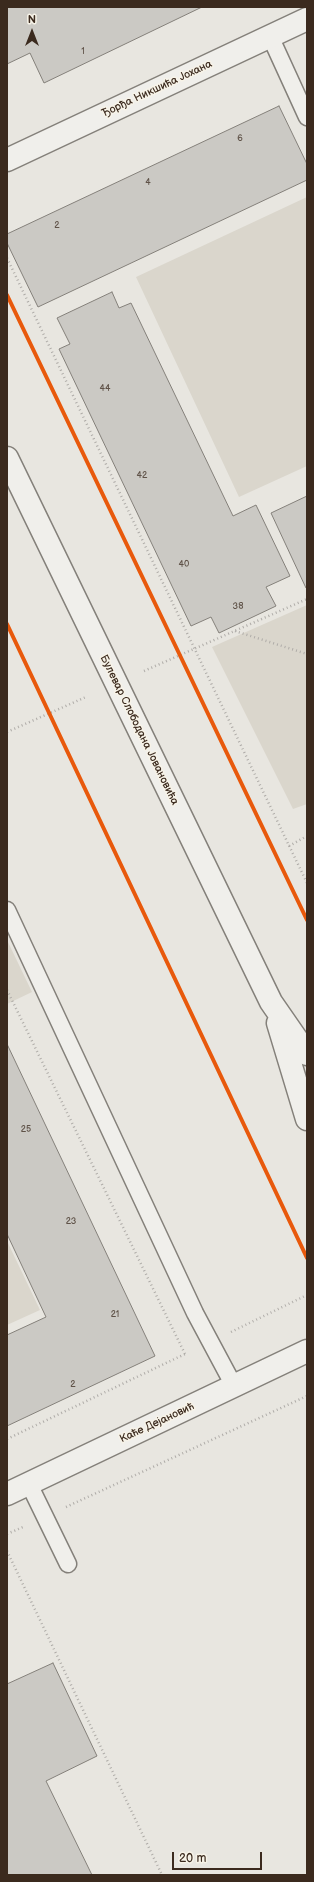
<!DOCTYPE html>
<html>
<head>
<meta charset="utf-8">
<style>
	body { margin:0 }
	#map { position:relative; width:314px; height:1882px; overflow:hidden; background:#e8e6e0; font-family:"Balsamiq Sans",sans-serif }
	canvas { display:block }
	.frame { position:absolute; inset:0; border:8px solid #3b2a1e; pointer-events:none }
	.north { position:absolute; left:12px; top:12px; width:40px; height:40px; -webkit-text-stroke:3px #f7f3e8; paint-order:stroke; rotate:0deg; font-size:11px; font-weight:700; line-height:16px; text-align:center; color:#3b2a1e }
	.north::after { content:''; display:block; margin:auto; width:14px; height:18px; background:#3b2a1e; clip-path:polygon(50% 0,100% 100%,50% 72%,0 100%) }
	.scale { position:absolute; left:172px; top:1852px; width:90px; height:18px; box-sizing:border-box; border:2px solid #3b2a1e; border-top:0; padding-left:5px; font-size:12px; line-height:14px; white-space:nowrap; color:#3b2a1e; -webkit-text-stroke:3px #f7f3e8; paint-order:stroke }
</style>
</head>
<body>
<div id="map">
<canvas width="314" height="1882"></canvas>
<div class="frame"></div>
<div class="north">N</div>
<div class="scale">20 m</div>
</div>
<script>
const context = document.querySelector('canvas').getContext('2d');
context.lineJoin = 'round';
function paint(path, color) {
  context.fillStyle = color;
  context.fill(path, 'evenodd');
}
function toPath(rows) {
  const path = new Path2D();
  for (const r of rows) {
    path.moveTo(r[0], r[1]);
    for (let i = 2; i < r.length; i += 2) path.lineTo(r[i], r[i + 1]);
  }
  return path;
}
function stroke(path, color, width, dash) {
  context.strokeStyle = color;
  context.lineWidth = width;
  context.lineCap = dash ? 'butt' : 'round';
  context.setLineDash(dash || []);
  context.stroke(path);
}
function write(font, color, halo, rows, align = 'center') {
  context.font = font + ' "Balsamiq Sans",sans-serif';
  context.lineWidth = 3;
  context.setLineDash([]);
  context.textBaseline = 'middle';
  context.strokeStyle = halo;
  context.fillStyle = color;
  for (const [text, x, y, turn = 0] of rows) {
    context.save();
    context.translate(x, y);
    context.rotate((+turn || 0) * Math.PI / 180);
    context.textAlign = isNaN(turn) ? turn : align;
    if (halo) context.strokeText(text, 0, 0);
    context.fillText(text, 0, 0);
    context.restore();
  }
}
paint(toPath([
	[307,197,307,466,239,497,136,277],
	[307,605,307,804,293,809,212,647],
	[7,940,32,992,7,1004],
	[7,1241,40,1310,7,1325]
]), '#dad6cc');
const building = toPath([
	[7,7,202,7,44,83,30,53,7,64,7,7],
	[279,106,307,164,307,180,38,307,7,243,7,234,279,106],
	[112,292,119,308,131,303,233,516,256,505,290,576,266,587,276,606,219,633,211,617,191,626,59,349,70,344,57,318,112,292],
	[307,496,307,587,306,588,271,513,307,496],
	[7,1044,155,1356,7,1426,7,1335,46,1317,7,1234,7,1044],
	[53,1663,97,1756,46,1781,92,1875,7,1875,7,1684,53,1663]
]);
paint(building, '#cbc9c4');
stroke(building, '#84807a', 1);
const lane = toPath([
	[270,36,307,117],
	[7,910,195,1313,234,1386],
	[29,1484,68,1564]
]);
const street = toPath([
	[7,160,307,19],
	[7,1494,307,1351]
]);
const secondary = toPath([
	[7,458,271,1002,307,1054],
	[278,1023,307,1119]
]);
stroke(lane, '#84807a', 19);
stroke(street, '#84807a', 25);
stroke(secondary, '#84807a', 25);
stroke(toPath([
	[7,258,307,883],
	[235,631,307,654],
	[144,671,307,599],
	[7,732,86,697],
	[289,846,307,836],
	[7,990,185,1354],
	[231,1332,307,1295],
	[7,1439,185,1354],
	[66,1507,307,1396],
	[7,1534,23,1527],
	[7,1551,162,1875]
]), '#afaca8', 2.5, [1, 3]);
stroke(lane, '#f0efeb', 16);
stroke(street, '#f0efeb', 22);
stroke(secondary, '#f0efeb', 22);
stroke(toPath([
	[7,295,307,920],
	[7,624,307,1258]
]), '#e8590c', 4);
write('9px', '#5f5248', null, [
	["1",83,52],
	["6",240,139],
	["4",148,183],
	["2",57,226],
	["44",105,389],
	["42",142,476],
	["40",184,565],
	["38",238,607],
	["25",26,1130],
	["23",71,1222],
	["21",115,1315],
	["2",73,1385]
]);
write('11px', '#3b2a1e', '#f7f3e8', [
	["Ђорђа Никшића Јохана",157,89,-25],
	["Булевар Слободана Јовановића",139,730,64],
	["Каће Дејановић",157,1423,-25]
]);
</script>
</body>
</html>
